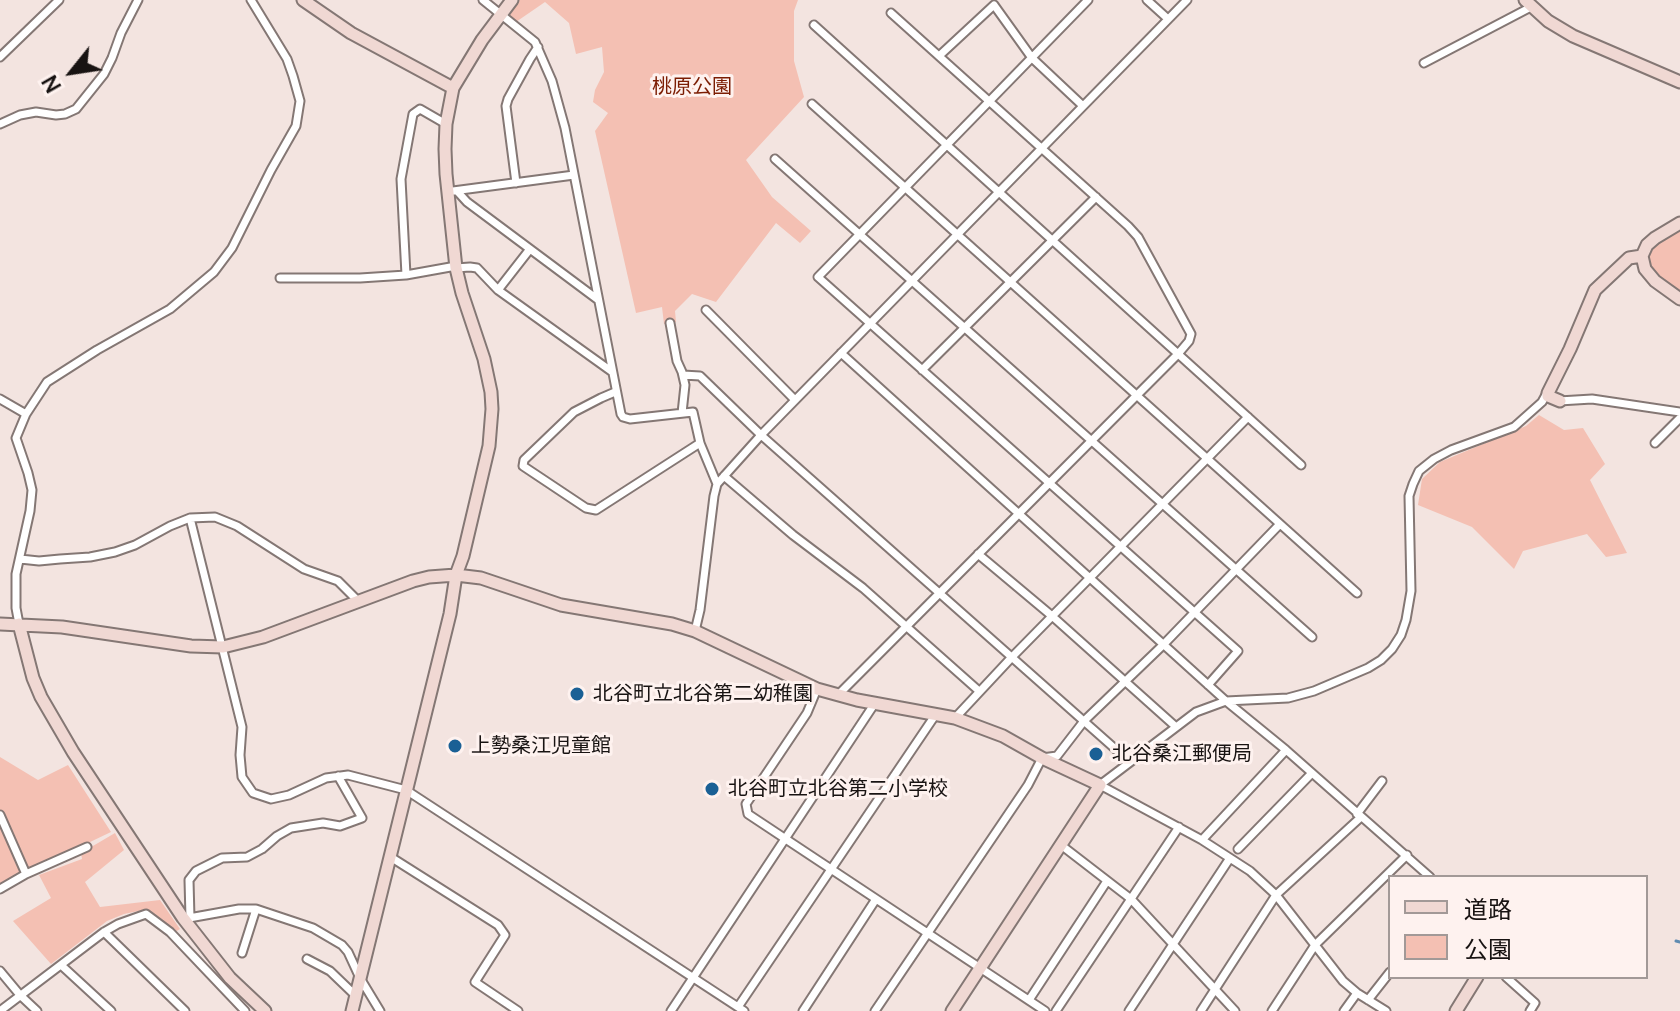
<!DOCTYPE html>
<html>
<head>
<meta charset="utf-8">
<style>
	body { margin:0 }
	#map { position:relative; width:1680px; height:1011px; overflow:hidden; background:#f3e4e0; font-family:Manrope,"Noto Sans JP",sans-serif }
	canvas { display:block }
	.legend { position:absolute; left:1388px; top:875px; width:260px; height:104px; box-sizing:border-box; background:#fef2ef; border:2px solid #a29997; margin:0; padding:10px 14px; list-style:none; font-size:24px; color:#181312 }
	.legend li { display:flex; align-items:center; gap:16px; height:40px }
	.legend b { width:40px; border:2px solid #a29997 }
	.north { position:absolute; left:32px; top:32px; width:80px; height:80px; -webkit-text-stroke:6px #fef2ef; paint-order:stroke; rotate:240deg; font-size:22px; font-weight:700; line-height:32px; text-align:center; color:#181312 }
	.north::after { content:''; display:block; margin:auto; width:28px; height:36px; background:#181312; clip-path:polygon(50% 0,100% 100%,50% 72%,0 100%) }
</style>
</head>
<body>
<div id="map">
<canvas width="1680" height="1011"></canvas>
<ul class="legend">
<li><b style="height:10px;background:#f0d8d3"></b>道路</li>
<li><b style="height:22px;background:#f4c0b3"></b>公園</li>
</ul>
<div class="north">N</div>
</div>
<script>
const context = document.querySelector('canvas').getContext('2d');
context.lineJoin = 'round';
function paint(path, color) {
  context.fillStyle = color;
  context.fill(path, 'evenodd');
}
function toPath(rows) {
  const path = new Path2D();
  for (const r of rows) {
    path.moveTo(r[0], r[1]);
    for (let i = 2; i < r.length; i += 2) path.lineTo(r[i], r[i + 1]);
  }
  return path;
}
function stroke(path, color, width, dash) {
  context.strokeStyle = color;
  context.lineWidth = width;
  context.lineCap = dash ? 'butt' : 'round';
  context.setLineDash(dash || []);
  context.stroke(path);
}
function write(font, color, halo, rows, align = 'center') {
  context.font = font + ' Manrope,"Noto Sans JP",sans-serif';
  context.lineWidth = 6;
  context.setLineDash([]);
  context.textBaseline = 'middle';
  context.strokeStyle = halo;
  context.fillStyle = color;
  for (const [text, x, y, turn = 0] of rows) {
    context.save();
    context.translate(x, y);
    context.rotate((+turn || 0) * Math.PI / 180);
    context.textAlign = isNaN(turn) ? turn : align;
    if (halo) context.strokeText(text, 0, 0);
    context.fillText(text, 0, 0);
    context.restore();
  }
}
paint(toPath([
	[512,0,798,0,794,11,794,61,804,97,746,160,772,197,811,231,800,243,776,223,716,302,692,294,675,311,676,322,664,324,662,307,636,313,595,131,608,113,593,102,595,90,604,72,602,47,576,54,569,23,545,2,513,24,500,15],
	[1680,223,1680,299,1645,269,1647,245],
	[1539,415,1564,430,1583,428,1605,464,1590,480,1627,553,1606,557,1587,534,1523,551,1514,569,1472,527,1418,505,1422,479,1440,462,1526,426],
	[0,757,38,780,68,765,111,832,0,885],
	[115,833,124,850,85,882,100,907,160,900,180,929,175,932,148,909,124,914,107,921,51,964,13,921,51,898,39,875,82,859,81,853]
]), '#f4c0b3');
stroke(toPath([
	[1676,941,1680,942]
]), '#5f8bb1', 3);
const street = toPath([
	[483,0,535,42,552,81,565,128,621,414,623,417,630,419,693,412,700,443,717,484],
	[1088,0,818,277,1238,651,1208,685],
	[1147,0,1168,19],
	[814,25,1301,465],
	[939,56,994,5,1032,58,1083,106],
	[0,57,59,0],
	[1424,63,1531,7],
	[812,104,1357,593],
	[0,124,20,115,36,112,56,115,65,114,76,109,104,74,112,58,121,33,138,0],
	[775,159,1312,637],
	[516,183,506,106,508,99,530,59,538,47],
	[453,191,574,175],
	[457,191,467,202,597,299],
	[456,268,470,267,477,268,498,290,611,371],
	[406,275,401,179,413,114,420,109,446,124],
	[280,278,360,278,406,275,456,266],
	[498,290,530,249],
	[706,310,795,400],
	[670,323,677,361,682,372,685,385,682,413],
	[841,353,1226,701,1286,750,1430,877],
	[922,370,1096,197],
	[683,375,700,376,761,435,1130,762],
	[615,392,601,398,574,412,524,460,523,466,586,508,596,510,700,443],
	[0,399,26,414],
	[1559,401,1592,399,1680,412],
	[1655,443,1680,418],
	[724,476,793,535,863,588,979,691],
	[190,518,242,727,240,755,242,777,253,793,271,799,289,795,326,778,348,775,406,790,744,1011],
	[978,554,1052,616,1175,726],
	[20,559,39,561,60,559,90,557,115,552,135,545,170,526,190,518,215,517,237,526,304,569,338,581,357,600],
	[19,624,16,608,16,574,30,511,32,490,28,473,16,438,26,414,47,382,97,350,170,309,214,272,232,248,271,170,296,126,300,101,293,76,287,59,251,0],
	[695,631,700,610,714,496,717,484,761,435,1187,0],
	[817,689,807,713,746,804,748,814,1045,1011],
	[838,695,1178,354,1189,341,1191,334,1138,237,1128,226,891,13],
	[955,718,1012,657,1248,417],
	[1357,814,1382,781],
	[0,815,26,874],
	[1202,840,1286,750],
	[1061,845,1131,899,1235,1011],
	[1238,849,1312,773],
	[389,856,498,925,505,935,475,982,518,1011],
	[0,889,26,874,87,847],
	[189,918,239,909,256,909,313,928,342,945,348,952,360,978,380,1011],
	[190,918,189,880,196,871,222,858,247,857,262,849,277,836,291,828,323,823,340,826,362,818,338,776],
	[104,932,185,1011],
	[242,953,256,909],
	[307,959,330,971,356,996],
	[61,965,111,1011],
	[0,971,20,995,37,1011],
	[1506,977,1535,1003,1530,1011],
	[1029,1000,1107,881],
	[1368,1000,1390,972],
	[738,1007,936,714],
	[0,1011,104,932,118,924,146,914,170,932,245,1011],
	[671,1011,875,703],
	[803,1011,876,899],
	[875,1011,1028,785,1042,758,1057,756,1084,721,1163,645,1280,524],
	[1056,1011,1179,827],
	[1129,1011,1230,858],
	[1201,1011,1276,895,1361,817],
	[1272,1011,1315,945,1407,855],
	[1344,1011,1357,993],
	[1386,1011,1357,993,1343,981,1276,895,1250,871,1202,840,1100,785,1196,712,1226,701,1288,698,1314,691,1368,668,1381,660,1392,649,1401,635,1406,620,1411,591,1409,496,1413,484,1419,471,1434,459,1451,450,1514,427,1542,402,1547,393]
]);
const secondary = toPath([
	[303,0,351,33,453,88],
	[1525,0,1548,21,1573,36,1680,82],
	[1680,223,1655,238,1647,245,1642,256,1645,269,1655,281,1680,299],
	[1560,401,1548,396,1548,393,1570,349,1595,290,1629,258,1642,256],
	[0,624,62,627,191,646,223,647,263,637,413,581,429,577,456,575,481,578,561,605,672,624,695,631,817,689,857,700,955,718,1003,736,1042,758,1100,785,952,1011],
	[19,624,33,678,41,697,73,752,183,918,230,978,265,1011],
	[352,1011,450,614,456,575,463,556,489,446,492,409,491,392,484,359,462,293,456,268,446,174,445,149,446,124,453,88,482,40,512,0],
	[1456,1011,1477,977]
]);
stroke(street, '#847774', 11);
stroke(secondary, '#847774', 15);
stroke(street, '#fff', 7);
stroke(secondary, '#f0d8d3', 11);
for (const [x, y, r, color] of [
	[577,694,8,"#1a6095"],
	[455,746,8,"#1a6095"],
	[1096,754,8,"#1a6095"],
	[712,789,8,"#1a6095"]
]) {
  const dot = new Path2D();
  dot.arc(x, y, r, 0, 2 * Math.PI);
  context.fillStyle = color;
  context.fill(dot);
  stroke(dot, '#fef2ef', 3);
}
write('20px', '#7c1d03', '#fef2ef', [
	["桃原公園",692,87]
]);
write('20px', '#181312', '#fef2ef', [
	["北谷町立北谷第二幼稚園",593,694],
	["上勢桑江児童館",471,746],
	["北谷桑江郵便局",1112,754],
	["北谷町立北谷第二小学校",728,789]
], 'left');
</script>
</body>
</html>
